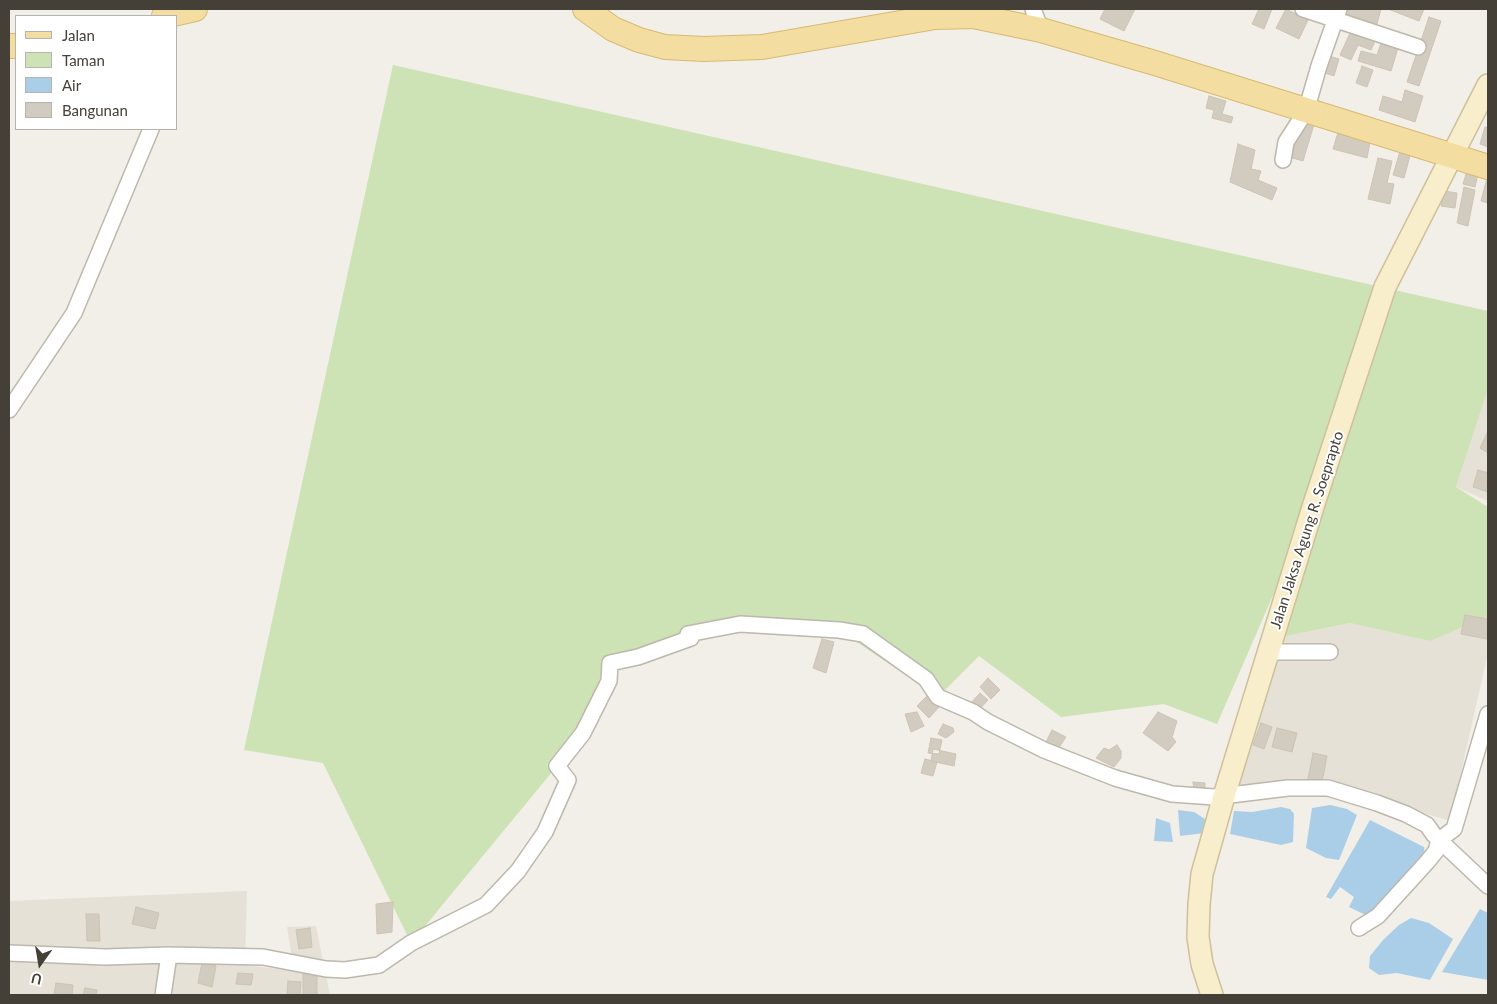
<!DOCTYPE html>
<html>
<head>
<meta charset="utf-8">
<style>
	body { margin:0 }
	#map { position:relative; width:1497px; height:1004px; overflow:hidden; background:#f2efe8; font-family:Lato,sans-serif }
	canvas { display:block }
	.frame { position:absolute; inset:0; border:10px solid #454037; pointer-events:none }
	.legend { position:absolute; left:15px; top:15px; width:162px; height:115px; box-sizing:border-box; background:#fff; border:1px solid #b5b3af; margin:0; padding:6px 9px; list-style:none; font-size:15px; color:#454037 }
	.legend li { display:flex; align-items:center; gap:10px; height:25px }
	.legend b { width:25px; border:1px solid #b5b3af }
	.north { position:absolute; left:15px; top:939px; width:50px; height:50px; -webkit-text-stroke:4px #fff; paint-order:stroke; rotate:193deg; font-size:14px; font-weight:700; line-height:20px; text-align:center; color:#454037 }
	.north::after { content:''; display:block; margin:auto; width:18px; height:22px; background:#454037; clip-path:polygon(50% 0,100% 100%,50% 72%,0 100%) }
</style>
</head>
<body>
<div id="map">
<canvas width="1497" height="1004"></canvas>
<div class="frame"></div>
<ul class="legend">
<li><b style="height:6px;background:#f3dda0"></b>Jalan</li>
<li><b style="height:14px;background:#cde2b5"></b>Taman</li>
<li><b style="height:14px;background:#abcee8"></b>Air</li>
<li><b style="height:14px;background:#d2cbbf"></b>Bangunan</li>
</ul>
<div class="north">U</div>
</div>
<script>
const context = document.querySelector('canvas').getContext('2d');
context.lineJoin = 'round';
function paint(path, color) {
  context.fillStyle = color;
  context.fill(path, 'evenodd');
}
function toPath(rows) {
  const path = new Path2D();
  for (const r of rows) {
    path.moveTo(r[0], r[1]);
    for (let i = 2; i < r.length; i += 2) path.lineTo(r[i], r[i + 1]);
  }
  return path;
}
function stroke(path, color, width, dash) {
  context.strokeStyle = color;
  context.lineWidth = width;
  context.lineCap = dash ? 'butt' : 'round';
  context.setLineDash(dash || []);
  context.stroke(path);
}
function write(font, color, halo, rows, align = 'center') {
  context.font = font + ' Lato,sans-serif';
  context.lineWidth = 4;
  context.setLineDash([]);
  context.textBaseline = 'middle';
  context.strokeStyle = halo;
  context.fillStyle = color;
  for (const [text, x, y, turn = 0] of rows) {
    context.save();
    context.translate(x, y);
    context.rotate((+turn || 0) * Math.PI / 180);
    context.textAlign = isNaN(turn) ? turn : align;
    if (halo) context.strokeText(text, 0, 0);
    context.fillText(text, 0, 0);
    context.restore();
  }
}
paint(toPath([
	[1488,389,1488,501,1456,487],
	[1488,610,1488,653,1450,821,1327,784,1237,788,1282,637,1350,623,1430,641],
	[247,891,245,965,294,971,287,927,316,926,330,995,9,995,9,901]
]), '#e5e1d7');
paint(toPath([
	[393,65,1488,311,1488,389,1456,487,1488,507,1488,616,1430,641,1350,623,1282,637,1308,515,1217,724,1164,704,1061,717,979,656,938,697,839,630,740,624,610,663,557,766,411,943,323,763,244,750]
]), '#cde2b5');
paint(toPath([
	[1330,805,1347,809,1357,815,1339,860,1326,858,1306,848,1312,808],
	[1281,807,1290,809,1294,814,1293,842,1281,845,1230,834,1234,811,1252,812],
	[1178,810,1194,812,1208,821,1205,833,1180,836],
	[1156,818,1170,823,1173,842,1154,841],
	[1370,820,1424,847,1426,862,1372,918,1349,907,1354,897,1340,887,1331,899,1326,897],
	[1480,909,1488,913,1488,980,1442,972],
	[1411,918,1429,923,1453,939,1430,980,1397,973,1379,975,1369,968,1370,956,1383,940,1399,925]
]), '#abcee8');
const building = toPath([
	[1105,9,1135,9,1124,31,1100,19,1105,9],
	[1259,9,1272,9,1264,29,1252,24,1259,9],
	[1286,9,1308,20,1299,39,1276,28,1286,9],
	[1330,9,1381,9,1377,24,1330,9],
	[1388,9,1424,9,1419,21,1388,9],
	[1429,17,1441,21,1419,86,1407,82,1429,17],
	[1351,31,1375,41,1371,50,1358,45,1351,60,1340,55,1351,31],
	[1381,43,1398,48,1391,71,1358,61,1361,51,1377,55,1381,43],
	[1315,52,1339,59,1334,76,1310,68,1315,52],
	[1362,66,1373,70,1367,87,1356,83,1362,66],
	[1405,90,1423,96,1415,122,1379,110,1383,96,1402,102,1405,90],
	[1209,96,1226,101,1222,114,1233,117,1231,123,1212,118,1214,110,1206,108,1209,96],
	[1300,117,1315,121,1303,161,1289,157,1300,117],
	[1485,127,1488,128,1488,147,1480,144,1485,127],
	[1339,129,1362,134,1360,140,1370,142,1367,158,1333,149,1339,129],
	[1238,144,1255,150,1251,169,1261,171,1258,180,1277,188,1272,200,1230,182,1238,144],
	[1401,148,1411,152,1404,178,1393,175,1401,148],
	[1378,158,1392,161,1387,183,1394,184,1390,204,1368,199,1378,158],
	[1467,171,1478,174,1475,187,1463,184,1467,171],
	[1487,178,1488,178,1488,203,1481,201,1487,178],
	[1464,187,1475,190,1468,226,1457,223,1464,187],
	[1444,191,1457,193,1455,208,1441,206,1444,191],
	[1488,431,1488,453,1480,448,1488,431],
	[1478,470,1488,473,1488,492,1473,487,1478,470],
	[1465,615,1488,619,1487,639,1461,634,1465,615],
	[822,639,834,642,826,673,813,668,822,639],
	[988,678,1000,690,991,699,980,687,988,678],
	[980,693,988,700,978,711,970,704,980,693],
	[928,695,939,707,929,718,917,706,928,695],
	[917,712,924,726,911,732,905,714,917,712],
	[1158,712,1177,721,1172,737,1176,742,1168,751,1143,733,1158,712],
	[1261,723,1272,727,1264,749,1253,745,1261,723],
	[943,724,953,728,954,732,946,738,938,734,943,724],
	[1277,728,1297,733,1292,752,1272,747,1277,728],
	[1052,730,1066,737,1058,749,1046,742,1052,730],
	[931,738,942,740,939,754,928,753,931,738],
	[1117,745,1121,751,1121,758,1114,767,1096,758,1104,748,1109,750,1117,745],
	[933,749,956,754,954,766,931,761,933,749],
	[1313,753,1327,756,1322,782,1308,779,1313,753],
	[925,759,937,762,933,776,921,773,925,759],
	[1193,782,1205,783,1205,790,1194,791,1193,782],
	[393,902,392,932,377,934,376,904,393,902],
	[136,907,159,913,155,929,132,924,136,907],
	[86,914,99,914,100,941,87,941,86,914],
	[310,928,312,947,299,949,296,930,310,928],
	[202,963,216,966,212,987,198,983,202,963],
	[238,973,253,974,251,985,236,984,238,973],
	[303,973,317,973,317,995,303,995,303,973],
	[288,981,301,982,300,995,287,995,288,981],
	[56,983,73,985,72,995,54,995,56,983],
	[85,988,97,990,96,995,83,995,85,988]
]);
paint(building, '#d2cbbf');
stroke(building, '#ccc3b3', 1);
const street = toPath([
	[1033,9,1041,30],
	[1303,9,1418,47],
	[1283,160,1286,142,1306,111,1319,66,1339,9],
	[9,410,74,313,151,129],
	[1268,652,1330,652],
	[1359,928,1378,916,1428,861,1436,851,1439,840,1454,829,1488,714],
	[9,953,105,957,169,955,263,957,326,969,345,970,379,965,411,943,486,905,518,871,545,832,568,780,557,766,583,733,609,681,610,663,638,657,691,638,688,634,740,624,839,630,863,634,926,679,938,697,973,712,988,722,1044,750,1115,778,1172,794,1214,797,1288,788,1328,788,1377,803,1406,814,1427,825,1434,835,1488,886],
	[163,995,169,955]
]);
const secondary = toPath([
	[1212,995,1202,964,1198,937,1199,904,1202,874,1224,796,1313,507,1385,287,1488,85]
]);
const primary = toPath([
	[585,9,613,29,639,40,665,47,704,49,762,47,935,17,973,16,1041,30,1155,63,1488,167],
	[164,16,195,9],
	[9,46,16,46]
]);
stroke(street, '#bdb7ac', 18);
stroke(secondary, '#cdc19c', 24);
stroke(primary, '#d7ba71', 26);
stroke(street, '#fff', 15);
stroke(secondary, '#f9eecb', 21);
stroke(primary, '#f3dda0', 24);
write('15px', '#454037', '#fff', [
	["Jalan Jaksa Agung R. Soeprapto",1307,530,-72]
]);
</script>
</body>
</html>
